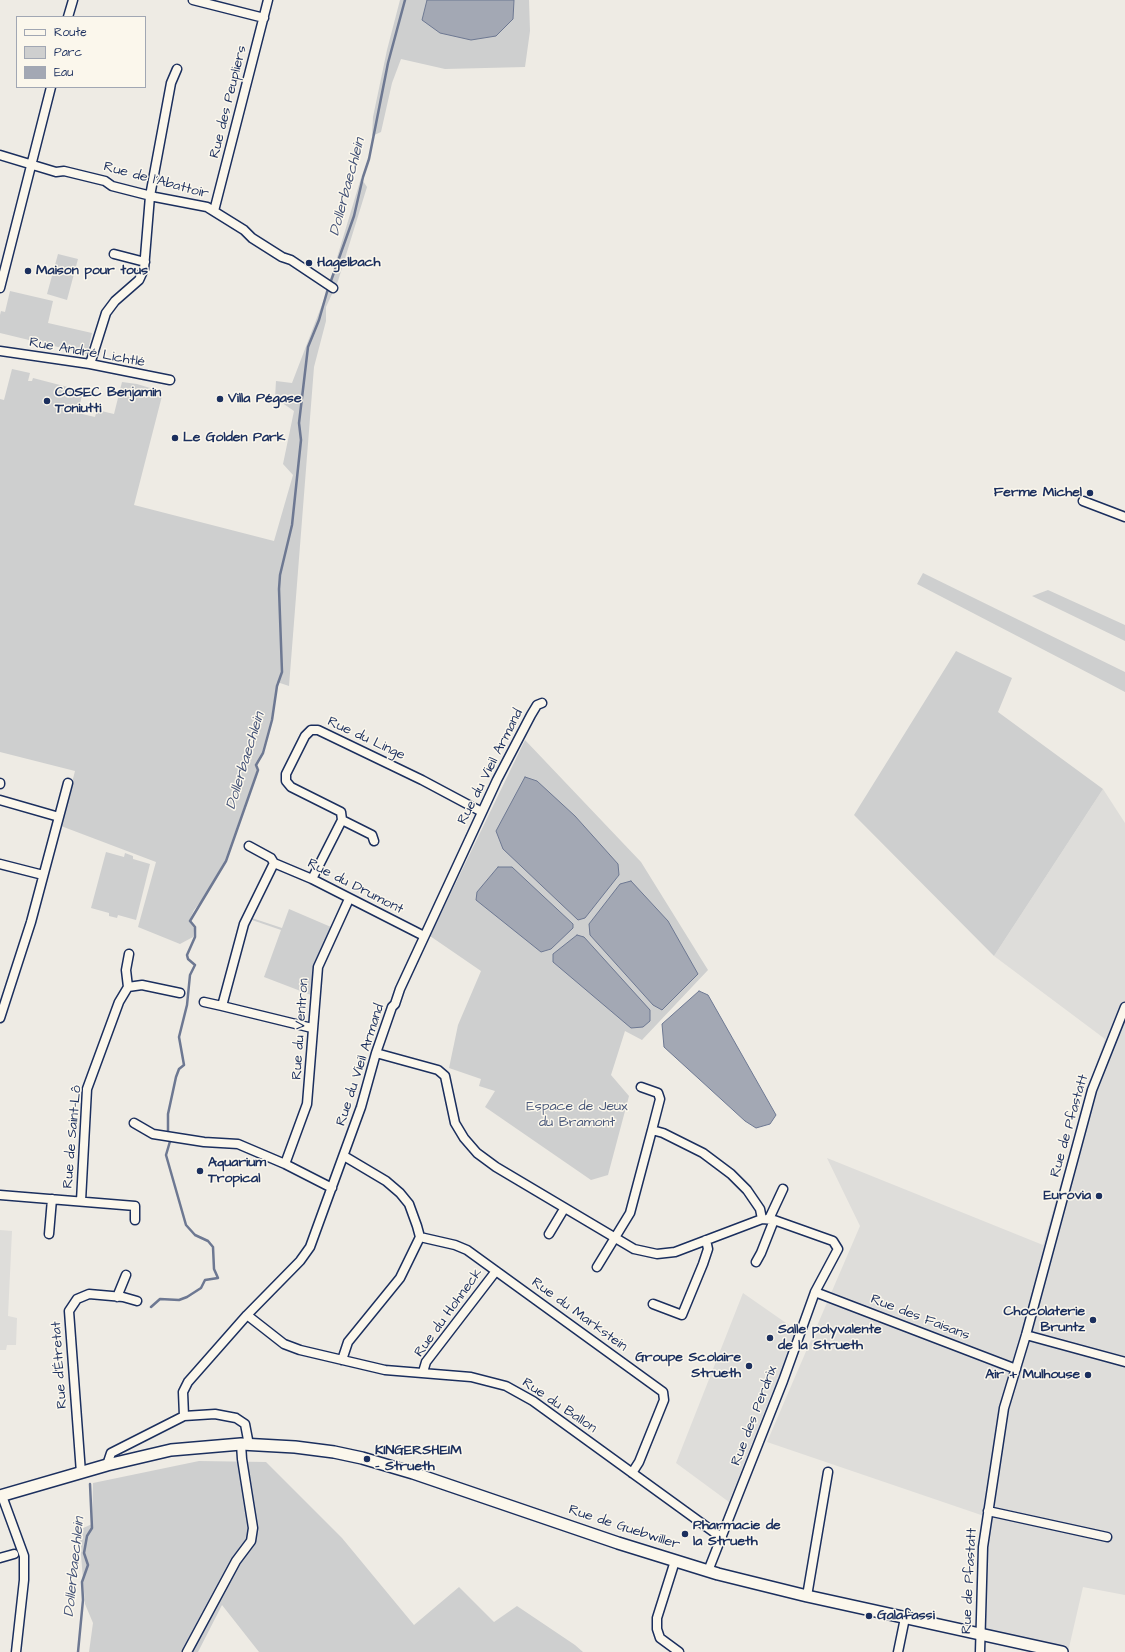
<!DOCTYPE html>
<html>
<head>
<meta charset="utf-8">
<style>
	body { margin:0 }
	#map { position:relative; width:1125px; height:1652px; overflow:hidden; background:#eeebe4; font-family:"Architects Daughter",sans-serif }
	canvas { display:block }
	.legend { position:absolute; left:16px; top:16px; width:130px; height:72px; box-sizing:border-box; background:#fbf7ec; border:1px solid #a1a7b3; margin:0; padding:5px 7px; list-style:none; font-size:12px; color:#1b2f5e }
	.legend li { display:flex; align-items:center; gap:8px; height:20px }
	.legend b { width:20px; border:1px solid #a1a7b3 }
</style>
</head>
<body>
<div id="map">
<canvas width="1125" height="1652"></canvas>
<ul class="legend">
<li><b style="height:5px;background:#fbf7ec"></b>Route</li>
<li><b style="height:11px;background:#cecfcf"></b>Parc</li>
<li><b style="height:11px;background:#a3a8b4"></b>Eau</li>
</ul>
</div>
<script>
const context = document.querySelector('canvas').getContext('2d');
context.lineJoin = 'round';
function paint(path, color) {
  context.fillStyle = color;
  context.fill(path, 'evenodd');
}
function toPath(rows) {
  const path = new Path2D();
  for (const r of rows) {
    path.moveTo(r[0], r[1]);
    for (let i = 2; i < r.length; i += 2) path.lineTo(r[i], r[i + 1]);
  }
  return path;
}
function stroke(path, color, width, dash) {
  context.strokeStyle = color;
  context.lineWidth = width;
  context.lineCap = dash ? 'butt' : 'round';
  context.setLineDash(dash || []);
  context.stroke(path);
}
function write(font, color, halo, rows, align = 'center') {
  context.font = font + ' "Architects Daughter",sans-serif';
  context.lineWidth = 3;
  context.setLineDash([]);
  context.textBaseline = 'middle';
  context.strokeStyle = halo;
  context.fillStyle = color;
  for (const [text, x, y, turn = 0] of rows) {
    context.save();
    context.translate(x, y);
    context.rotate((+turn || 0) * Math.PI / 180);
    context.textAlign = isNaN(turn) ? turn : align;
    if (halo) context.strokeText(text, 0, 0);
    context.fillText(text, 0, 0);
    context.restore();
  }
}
paint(toPath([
	[1103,789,1125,823,1125,1595,1083,1587,1068,1652,1062,1652,980,1635,987,1517,767,1442,860,1226,827,1158,1043,1245,1091,1079,1105,1039,994,956],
	[0,1230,12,1231,8,1316,17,1318,16,1345,7,1345,6,1350,0,1350],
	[743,1293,799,1332,769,1400,729,1502,676,1463]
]), '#deddda');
paint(toPath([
	[400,0,427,0,422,20,513,19,514,0,529,0,530,31,525,67,445,69,401,59,392,83,381,132,372,136,373,117,387,50],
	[361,178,367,187,338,281,326,307,326,321,314,367,289,686,277,682,271,720,262,752,255,764,257,770,225,860,205,896,194,910,189,921,194,928,193,937,180,944,138,927,156,862,61,826,75,771,0,752,0,399,4,400,12,369,30,373,28,381,32,381,33,378,83,391,78,413,95,417,97,410,114,414,122,382,137,384,163,392,134,505,274,541,293,475,283,464,294,411,275,398,276,381,292,383,326,294],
	[58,254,78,259,67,300,47,294],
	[10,291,53,301,48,323,92,333,87,354,0,333,0,315,1,311,5,312],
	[923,573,1125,672,1125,692,917,584],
	[1048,590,1125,625,1125,641,1032,596],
	[956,651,1012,678,998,712,1103,789,994,956,854,815],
	[525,740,641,862,708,970,642,1040,625,1031,611,1075,629,1096,608,1175,591,1180,485,1107,495,1091,479,1086,481,1079,449,1068,458,1025,481,971,430,936],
	[106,852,124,857,125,853,133,856,133,859,150,864,136,920,118,915,117,918,109,916,109,913,91,908],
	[289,909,331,927,314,963,311,995,264,977,281,930,252,920,252,918,282,928],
	[199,1461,266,1462,342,1538,414,1625,459,1587,494,1622,517,1606,575,1645,583,1652,259,1652,222,1605,198,1652,89,1652,93,1623,85,1604,79,1530,92,1524,93,1483]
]), '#cecfcf');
const water = toPath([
	[427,0,514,0,513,19,496,36,471,40,440,33,422,20,427,0],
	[525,777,537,781,575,816,618,864,619,875,585,918,578,920,503,849,496,831,525,777],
	[498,867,512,867,573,924,573,928,551,949,541,952,476,900,477,892,498,867],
	[631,881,668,921,698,974,662,1010,653,1005,590,935,589,924,620,884,631,881],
	[577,935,584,937,650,1010,650,1021,643,1027,631,1028,553,962,553,954,577,935],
	[699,991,708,995,776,1115,770,1124,756,1128,745,1121,664,1047,662,1024,699,991]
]);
paint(water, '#a3a8b4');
stroke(water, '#6d7892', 1);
stroke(toPath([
	[168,1134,168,1114,176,1077,179,1069,184,1065,179,1037,187,1005,190,975,195,965,188,959,187,955,195,937,195,927,190,921,226,861,258,770,256,765,263,753,272,720,277,686,282,672,279,589,280,575,292,525,301,440,299,423,308,347,319,320,327,292,354,216,363,177,369,159,388,63,405,0],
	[151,1307,160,1299,179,1300,187,1297,201,1288,205,1280,218,1278,214,1269,213,1247,208,1241,195,1235,186,1225,166,1155,171,1138],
	[78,1652,83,1600,82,1582,88,1565,84,1553,87,1536,92,1528,90,1484]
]), '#6d7892', 2.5);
const minor = toPath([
	[193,0,264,18],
	[68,17,73,0],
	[0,155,56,172,64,171,105,181,112,186,155,197,207,207,244,230,252,238,282,257,291,260,333,288],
	[214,211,268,0],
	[114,254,145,262],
	[0,288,51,87],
	[0,351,90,364,170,380],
	[90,364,106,313,115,301,139,280,144,269,150,196,171,83,177,69],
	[1083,501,1125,517],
	[0,784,0,783],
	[0,800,59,817],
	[374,841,372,835,342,820,341,812,291,787,286,781,286,774,305,736,311,730,318,730,422,780,482,812],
	[249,846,271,858,274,863],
	[0,864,43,875],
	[312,879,342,820],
	[128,987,126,970,129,954],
	[204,1002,222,1006],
	[0,1018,31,922,68,783],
	[312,1028,222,1006,244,924,274,863,312,879,424,936],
	[376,1053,438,1070,445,1076,455,1123,464,1138,477,1153,496,1167,634,1249,657,1254,675,1252,762,1219,774,1220,833,1241,838,1249,815,1292,783,1381,708,1571],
	[641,1087,658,1093,660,1099,652,1130],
	[134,1123,153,1134,204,1142,238,1144,285,1164,332,1188],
	[285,1164,307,1104,318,967,349,899],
	[0,1195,135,1206,135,1220],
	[81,1201,87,1089,119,1002,128,987,142,985,180,993],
	[769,1219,783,1189],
	[49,1234,52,1199],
	[549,1234,564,1209],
	[420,1237,455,1245,467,1250,663,1392,664,1400,639,1462,632,1473],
	[756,1262,761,1253,774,1220],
	[597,1267,630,1213,652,1130,663,1133,703,1153,731,1174,747,1190,760,1209,762,1219],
	[815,1292,1016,1369],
	[117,1297,126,1275],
	[653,1304,682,1315,703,1264,708,1249,706,1240],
	[247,1315,284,1344,300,1350,385,1370,471,1377,506,1386,533,1401,722,1538],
	[1026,1335,1125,1362],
	[342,1360,348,1342,400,1278,420,1237,417,1226,409,1204,400,1193,386,1181,344,1156],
	[423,1372,426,1362,496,1271],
	[184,1416,183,1392,188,1382,247,1315,300,1261,310,1247,361,1107,376,1053,392,1007,395,1004,400,989,497,780,531,715,537,705,542,703],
	[107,1465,111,1453,184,1416,215,1414,236,1418,245,1424,249,1445],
	[81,1473,69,1311,77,1299,89,1294,123,1297,137,1301],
	[2,1496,24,1556,24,1580,16,1652],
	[988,1511,1107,1537],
	[0,1558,14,1554],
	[675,1561,657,1618,657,1629,660,1638,679,1652],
	[807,1596,828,1472],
	[187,1652,236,1561,251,1541,253,1528,242,1459,241,1444],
	[898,1652,905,1618],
	[980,1652,983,1547,1004,1408,1026,1335,1092,1090,1125,1007]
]);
const secondary = toPath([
	[0,1496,107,1465,171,1450,241,1444,295,1447,334,1452,362,1458,413,1473,618,1543,718,1574,807,1596,1062,1652]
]);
stroke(minor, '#1b2f5e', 11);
stroke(secondary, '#1b2f5e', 14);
stroke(minor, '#fbf7ec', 8);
stroke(secondary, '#fbf7ec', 11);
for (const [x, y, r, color] of [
	[309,263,4,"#1b2f5e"],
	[28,271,4,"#1b2f5e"],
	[220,399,4,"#1b2f5e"],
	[47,401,4,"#1b2f5e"],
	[175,438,4,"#1b2f5e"],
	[1090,493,4,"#1b2f5e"],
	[200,1171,4,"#1b2f5e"],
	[1099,1196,4,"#1b2f5e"],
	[1093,1320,4,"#1b2f5e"],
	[770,1338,4,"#1b2f5e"],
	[749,1366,4,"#1b2f5e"],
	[1088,1375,4,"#1b2f5e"],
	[367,1459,4,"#1b2f5e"],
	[685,1534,4,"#1b2f5e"],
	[869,1616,4,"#1b2f5e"]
]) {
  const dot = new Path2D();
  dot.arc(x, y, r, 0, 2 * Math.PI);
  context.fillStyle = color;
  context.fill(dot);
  stroke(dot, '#fbf7ec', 1.5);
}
write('14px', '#1b2f5e', '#fbf7ec', [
	["Rue des Peupliers",229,102,-76],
	["Rue de l'Abattoir",156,181,15],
	["Rue André Lichtlé",87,353,10],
	["Rue du Linge",366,739,25],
	["Rue du Vieil Armand",491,767,-63],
	["Rue du Drumont",355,887,27],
	["Rue du Ventron",301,1029,-86],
	["Rue du Vieil Armand",361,1065,-72],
	["Rue de Pfastatt",1070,1126,-74],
	["Rue de Saint-Lô",73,1137,-85],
	["Rue du Hohneck",449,1313,-54],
	["Rue du Markstein",579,1315,36],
	["Rue des Faisans",920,1318,21],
	["Rue d'Étretat",60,1365,-94],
	["Rue du Ballon",559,1406,34],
	["Rue des Perdrix",755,1416,-69],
	["Rue de Guebwiller",624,1528,18],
	["Rue de Pfastatt",970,1581,-87]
]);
write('bold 14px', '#1b2f5e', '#fbf7ec', [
	["Hagelbach",317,263],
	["Maison pour tous",36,271],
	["COSEC Benjamin",55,393],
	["Toniutti",55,409],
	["Villa Pégase",228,399],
	["Le Golden Park",183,438],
	["Ferme Michel",1082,493,"right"],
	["Aquarium",208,1163],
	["Tropical",208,1179],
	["Eurovia",1091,1196,"right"],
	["Chocolaterie",1085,1312,"right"],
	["Bruntz",1085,1328,"right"],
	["Salle polyvalente",778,1330],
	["de la Strueth",778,1346],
	["Groupe Scolaire",741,1358,"right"],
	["Strueth",741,1374,"right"],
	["Air + Mulhouse",1080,1375,"right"],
	["KINGERSHEIM",375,1451],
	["- Strueth",375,1467],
	["Pharmacie de",693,1526],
	["la Strueth",693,1542],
	["Galafassi",877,1616]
], 'left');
write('14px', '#48577a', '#fbf7ec', [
	["Espace de Jeux",577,1107],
	["du Bramont",577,1123]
]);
write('italic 15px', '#445378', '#fbf7ec', [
	["Dollerbaechlein",348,187,-75],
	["Dollerbaechlein",246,761,-73],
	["Dollerbaechlein",75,1567,-84]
]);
</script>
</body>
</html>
